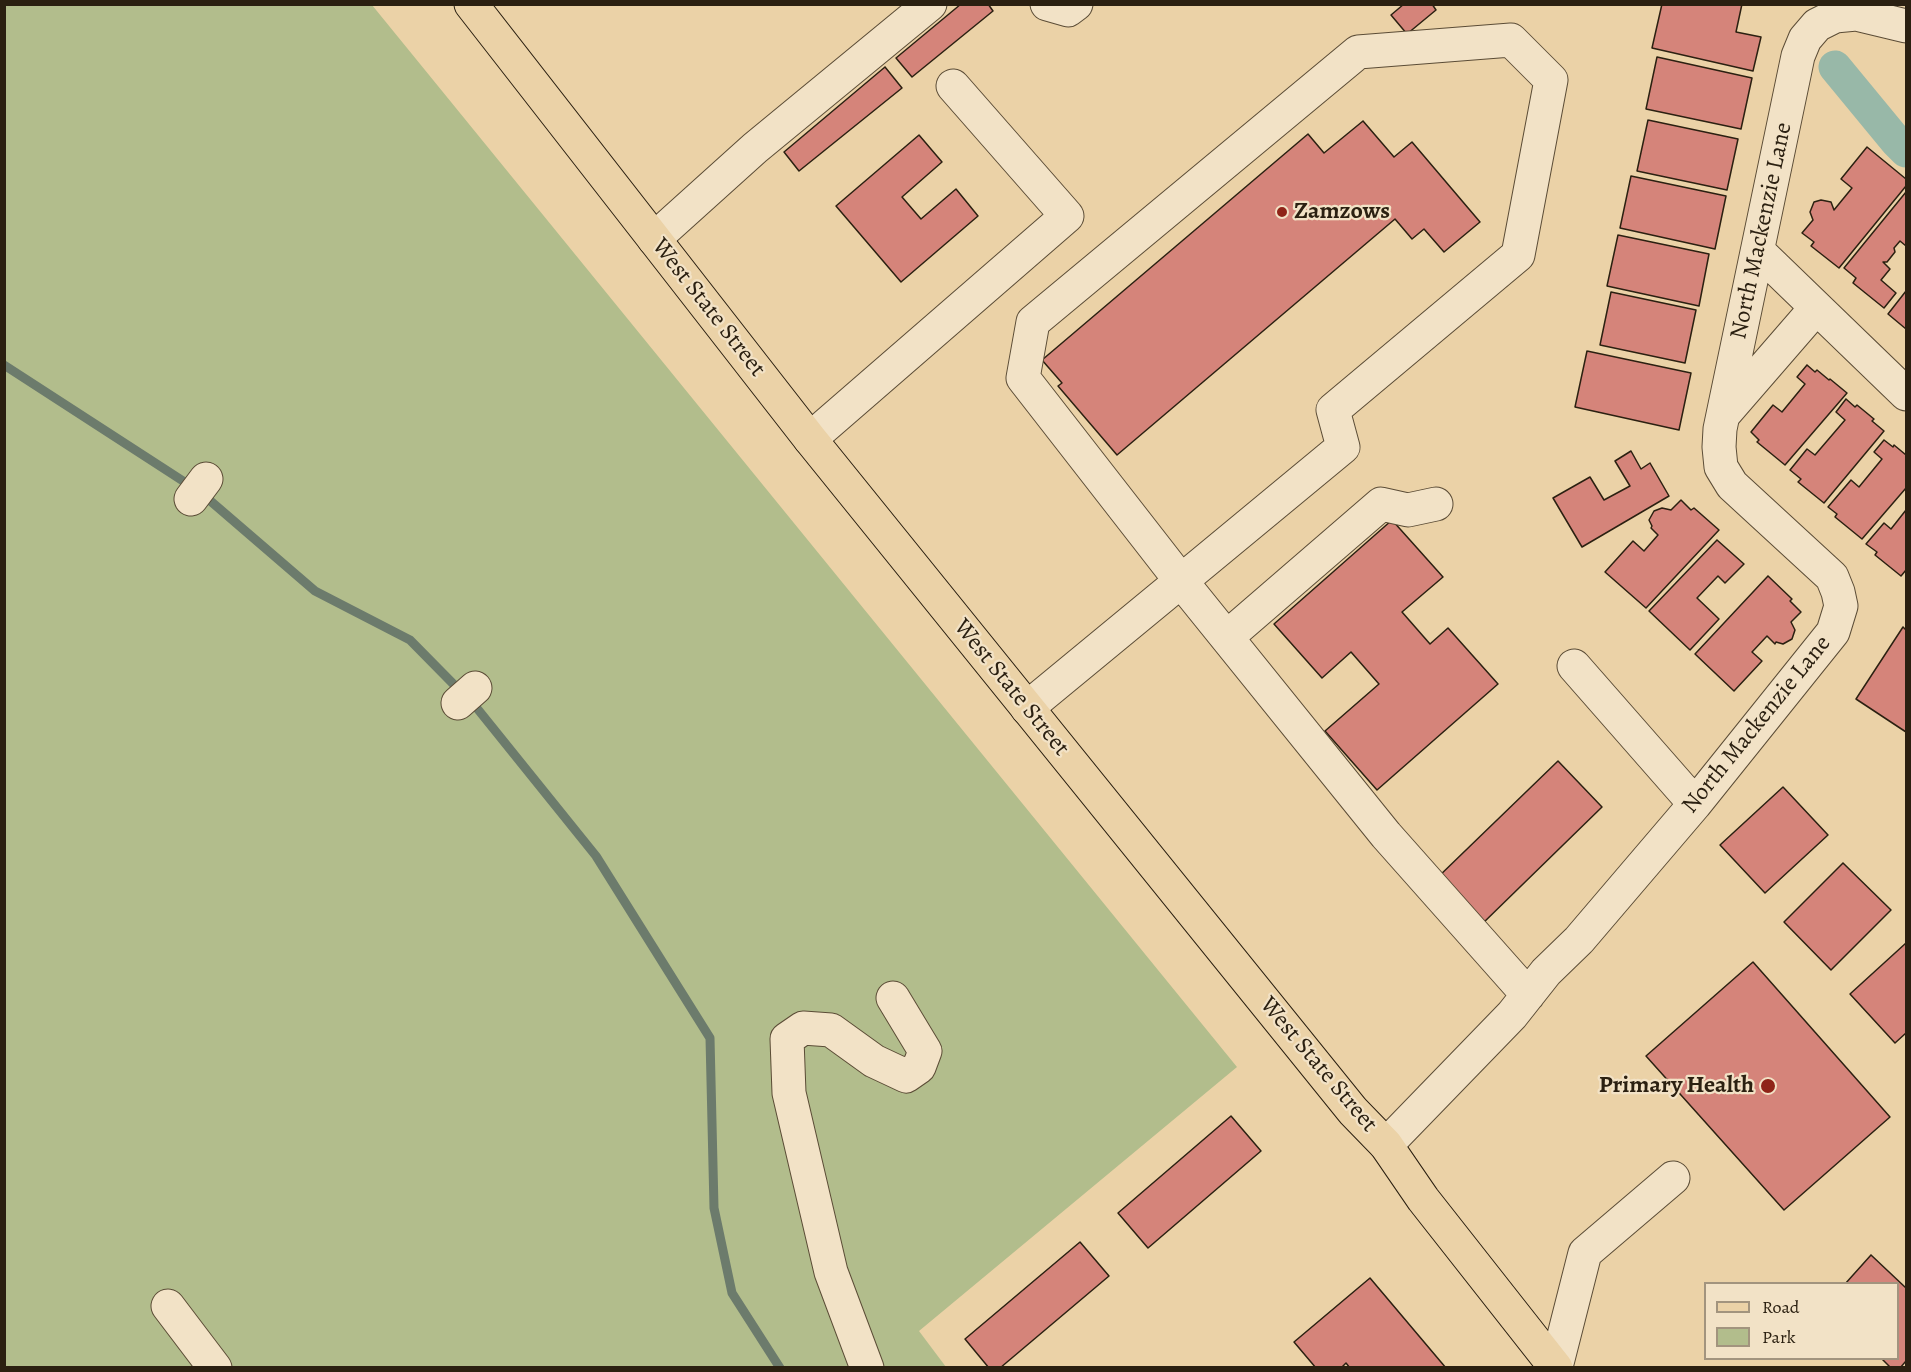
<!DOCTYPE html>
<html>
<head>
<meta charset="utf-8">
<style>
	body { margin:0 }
	#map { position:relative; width:1911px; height:1372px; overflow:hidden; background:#ebd2a7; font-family:Alegreya,serif }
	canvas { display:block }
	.frame { position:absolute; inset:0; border:6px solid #2b2011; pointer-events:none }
	.legend { position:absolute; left:1704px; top:1282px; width:195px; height:78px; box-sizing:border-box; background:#f2e2c6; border:2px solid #a2947e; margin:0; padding:8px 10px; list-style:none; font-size:18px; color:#2b2011 }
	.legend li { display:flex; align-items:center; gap:12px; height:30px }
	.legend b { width:30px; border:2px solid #a2947e }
</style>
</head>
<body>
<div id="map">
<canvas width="1911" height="1372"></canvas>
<div class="frame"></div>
<ul class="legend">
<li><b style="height:8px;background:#ebd2a7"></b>Road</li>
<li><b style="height:16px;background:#b2bd8c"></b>Park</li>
</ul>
</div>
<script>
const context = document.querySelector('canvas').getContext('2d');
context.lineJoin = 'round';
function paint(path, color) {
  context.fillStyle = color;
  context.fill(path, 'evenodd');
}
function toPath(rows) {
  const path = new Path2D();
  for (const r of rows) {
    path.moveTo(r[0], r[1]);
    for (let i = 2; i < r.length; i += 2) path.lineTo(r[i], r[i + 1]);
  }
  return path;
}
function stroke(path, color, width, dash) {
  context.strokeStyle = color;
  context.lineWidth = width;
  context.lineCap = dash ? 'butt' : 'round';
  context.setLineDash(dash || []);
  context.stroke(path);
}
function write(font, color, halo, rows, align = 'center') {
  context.font = font + ' Alegreya,serif';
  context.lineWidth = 4.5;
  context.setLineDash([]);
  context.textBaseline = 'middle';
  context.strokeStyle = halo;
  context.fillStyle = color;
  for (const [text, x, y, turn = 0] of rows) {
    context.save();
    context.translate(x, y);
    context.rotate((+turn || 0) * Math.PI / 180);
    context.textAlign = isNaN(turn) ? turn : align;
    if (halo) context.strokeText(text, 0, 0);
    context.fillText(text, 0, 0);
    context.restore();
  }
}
paint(toPath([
	[5,5,372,5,1237,1067,919,1331,946,1367,5,1368]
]), '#b2bd8c');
stroke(toPath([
	[4,365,200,492,315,591,410,640,476,707,596,856,710,1038,714,1208,732,1293,780,1368]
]), '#6c7b6c', 9);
stroke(toPath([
	[1835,67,1896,141,1906,151]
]), '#98b8a8', 33);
const building = toPath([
	[961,4,988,4,993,11,912,77,896,58,961,4],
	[1404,4,1432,4,1436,10,1407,34,1391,15,1404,4],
	[1662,4,1742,4,1736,32,1761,37,1753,71,1652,48,1662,4],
	[1657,57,1752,78,1741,129,1646,109,1657,57],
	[885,67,902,88,799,171,784,152,885,67],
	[1648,120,1738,139,1727,190,1637,171,1648,120],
	[1363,121,1394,157,1412,142,1480,222,1444,252,1424,229,1412,239,1395,219,1117,455,1058,386,1062,383,1042,360,1308,134,1324,153,1363,121],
	[919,135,942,162,902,197,921,219,956,189,978,216,901,282,836,206,919,135],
	[1867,147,1906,179,1906,186,1839,268,1811,246,1814,242,1802,233,1813,220,1810,212,1814,202,1821,200,1831,202,1834,210,1852,188,1841,179,1867,147],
	[1631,176,1726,196,1715,249,1620,228,1631,176],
	[1906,192,1906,246,1900,241,1894,248,1895,252,1887,262,1883,262,1890,269,1881,280,1896,293,1884,308,1853,283,1856,278,1844,268,1906,192],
	[1618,235,1709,254,1699,306,1607,286,1618,235],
	[1906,291,1906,329,1888,314,1906,291],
	[1611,292,1696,310,1685,363,1600,345,1611,292],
	[1587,351,1691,373,1679,430,1575,407,1587,351],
	[1807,365,1815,372,1817,370,1829,380,1830,379,1847,393,1785,465,1757,442,1759,440,1751,432,1773,405,1782,412,1805,384,1797,377,1807,365],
	[1846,399,1855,407,1857,405,1874,419,1872,421,1884,431,1824,503,1798,482,1801,479,1790,470,1807,449,1815,455,1845,420,1836,412,1846,399],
	[1884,440,1893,447,1894,445,1906,455,1906,488,1862,539,1835,517,1837,514,1828,507,1851,480,1859,487,1882,459,1874,452,1884,440],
	[1631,451,1641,469,1650,463,1669,496,1582,547,1553,498,1590,477,1604,500,1630,486,1615,461,1631,451],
	[1681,500,1691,510,1694,508,1719,530,1646,608,1605,572,1633,541,1644,551,1658,535,1651,528,1652,526,1649,520,1654,511,1662,508,1671,510,1681,500],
	[1906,510,1906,570,1901,576,1875,555,1877,552,1866,544,1884,523,1891,529,1906,510],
	[1392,520,1443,577,1402,612,1430,644,1448,628,1498,684,1377,790,1325,731,1379,684,1351,652,1322,678,1274,624,1392,520],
	[1717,540,1744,564,1725,583,1718,576,1697,598,1719,619,1690,650,1649,611,1717,540],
	[1768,576,1792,599,1790,601,1801,612,1791,622,1795,630,1792,639,1783,644,1776,642,1775,644,1767,636,1752,652,1762,661,1734,691,1695,654,1768,576],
	[1903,627,1906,630,1906,732,1856,699,1903,627],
	[1558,761,1602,807,1480,926,1435,880,1558,761],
	[1783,787,1828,835,1765,893,1720,845,1783,787],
	[1843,863,1891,910,1831,970,1784,922,1843,863],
	[1906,943,1906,1033,1895,1043,1850,994,1906,943],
	[1753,962,1890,1117,1784,1210,1646,1056,1753,962],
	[1231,1116,1261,1151,1148,1248,1118,1213,1231,1116],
	[1080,1242,1109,1276,1000,1368,989,1368,965,1339,1080,1242],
	[1871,1255,1906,1288,1906,1361,1900,1368,1891,1368,1881,1358,1898,1358,1898,1284,1845,1284,1871,1255],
	[1370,1278,1446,1368,1350,1368,1346,1363,1341,1368,1316,1368,1294,1342,1370,1278]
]);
paint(building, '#d5847a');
stroke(building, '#2b2011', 1.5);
const minor = toPath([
	[1047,4,1068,10,1076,4],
	[654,239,755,148,930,4],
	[1758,251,1906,394],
	[1725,413,1816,308],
	[810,439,1067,216,953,86],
	[191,499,206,479],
	[1227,637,1381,504,1408,510,1436,504],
	[1574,666,1695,804],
	[458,703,475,688],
	[1027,708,1181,581,1343,447,1333,410,1518,255,1551,80,1511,40,1358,52,1033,322,1023,378,1181,581,1386,835,1528,995],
	[1386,1145,1512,1015,1546,972,1579,940,1695,804,1833,632,1841,606,1838,592,1832,577,1732,485,1721,467,1719,447,1720,429,1798,56,1805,39,1817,25,1835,16,1856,14,1906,26],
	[168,1306,215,1368],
	[1556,1367,1585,1253,1673,1178],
	[867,1368,831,1272,789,1093,787,1039,803,1028,831,1030,874,1061,906,1076,919,1067,925,1051,893,998]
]);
const major = toPath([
	[471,4,810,439,1353,1111,1386,1145,1423,1199,1556,1368]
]);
stroke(minor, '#5b4c36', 35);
stroke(major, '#2b2011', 35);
stroke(minor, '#f2e2c6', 33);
stroke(major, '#ebd2a7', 33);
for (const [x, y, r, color] of [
	[1282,212,6,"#8f2418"],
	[1768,1086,8,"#8f2418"]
]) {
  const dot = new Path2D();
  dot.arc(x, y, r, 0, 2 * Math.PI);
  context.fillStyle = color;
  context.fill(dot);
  stroke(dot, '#f2e2c6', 2);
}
write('bold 24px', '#2b2011', '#f2e2c6', [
	["Zamzows",1294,212],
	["Primary Health",1754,1086,"right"]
], 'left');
write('24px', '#2b2011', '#f2e2c6', [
	["North Mackenzie Lane",1762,231,-78],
	["West State Street",708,308,52],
	["West State Street",1011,688,51],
	["North Mackenzie Lane",1757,725,-51],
	["West State Street",1318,1065,50]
]);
</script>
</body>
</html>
